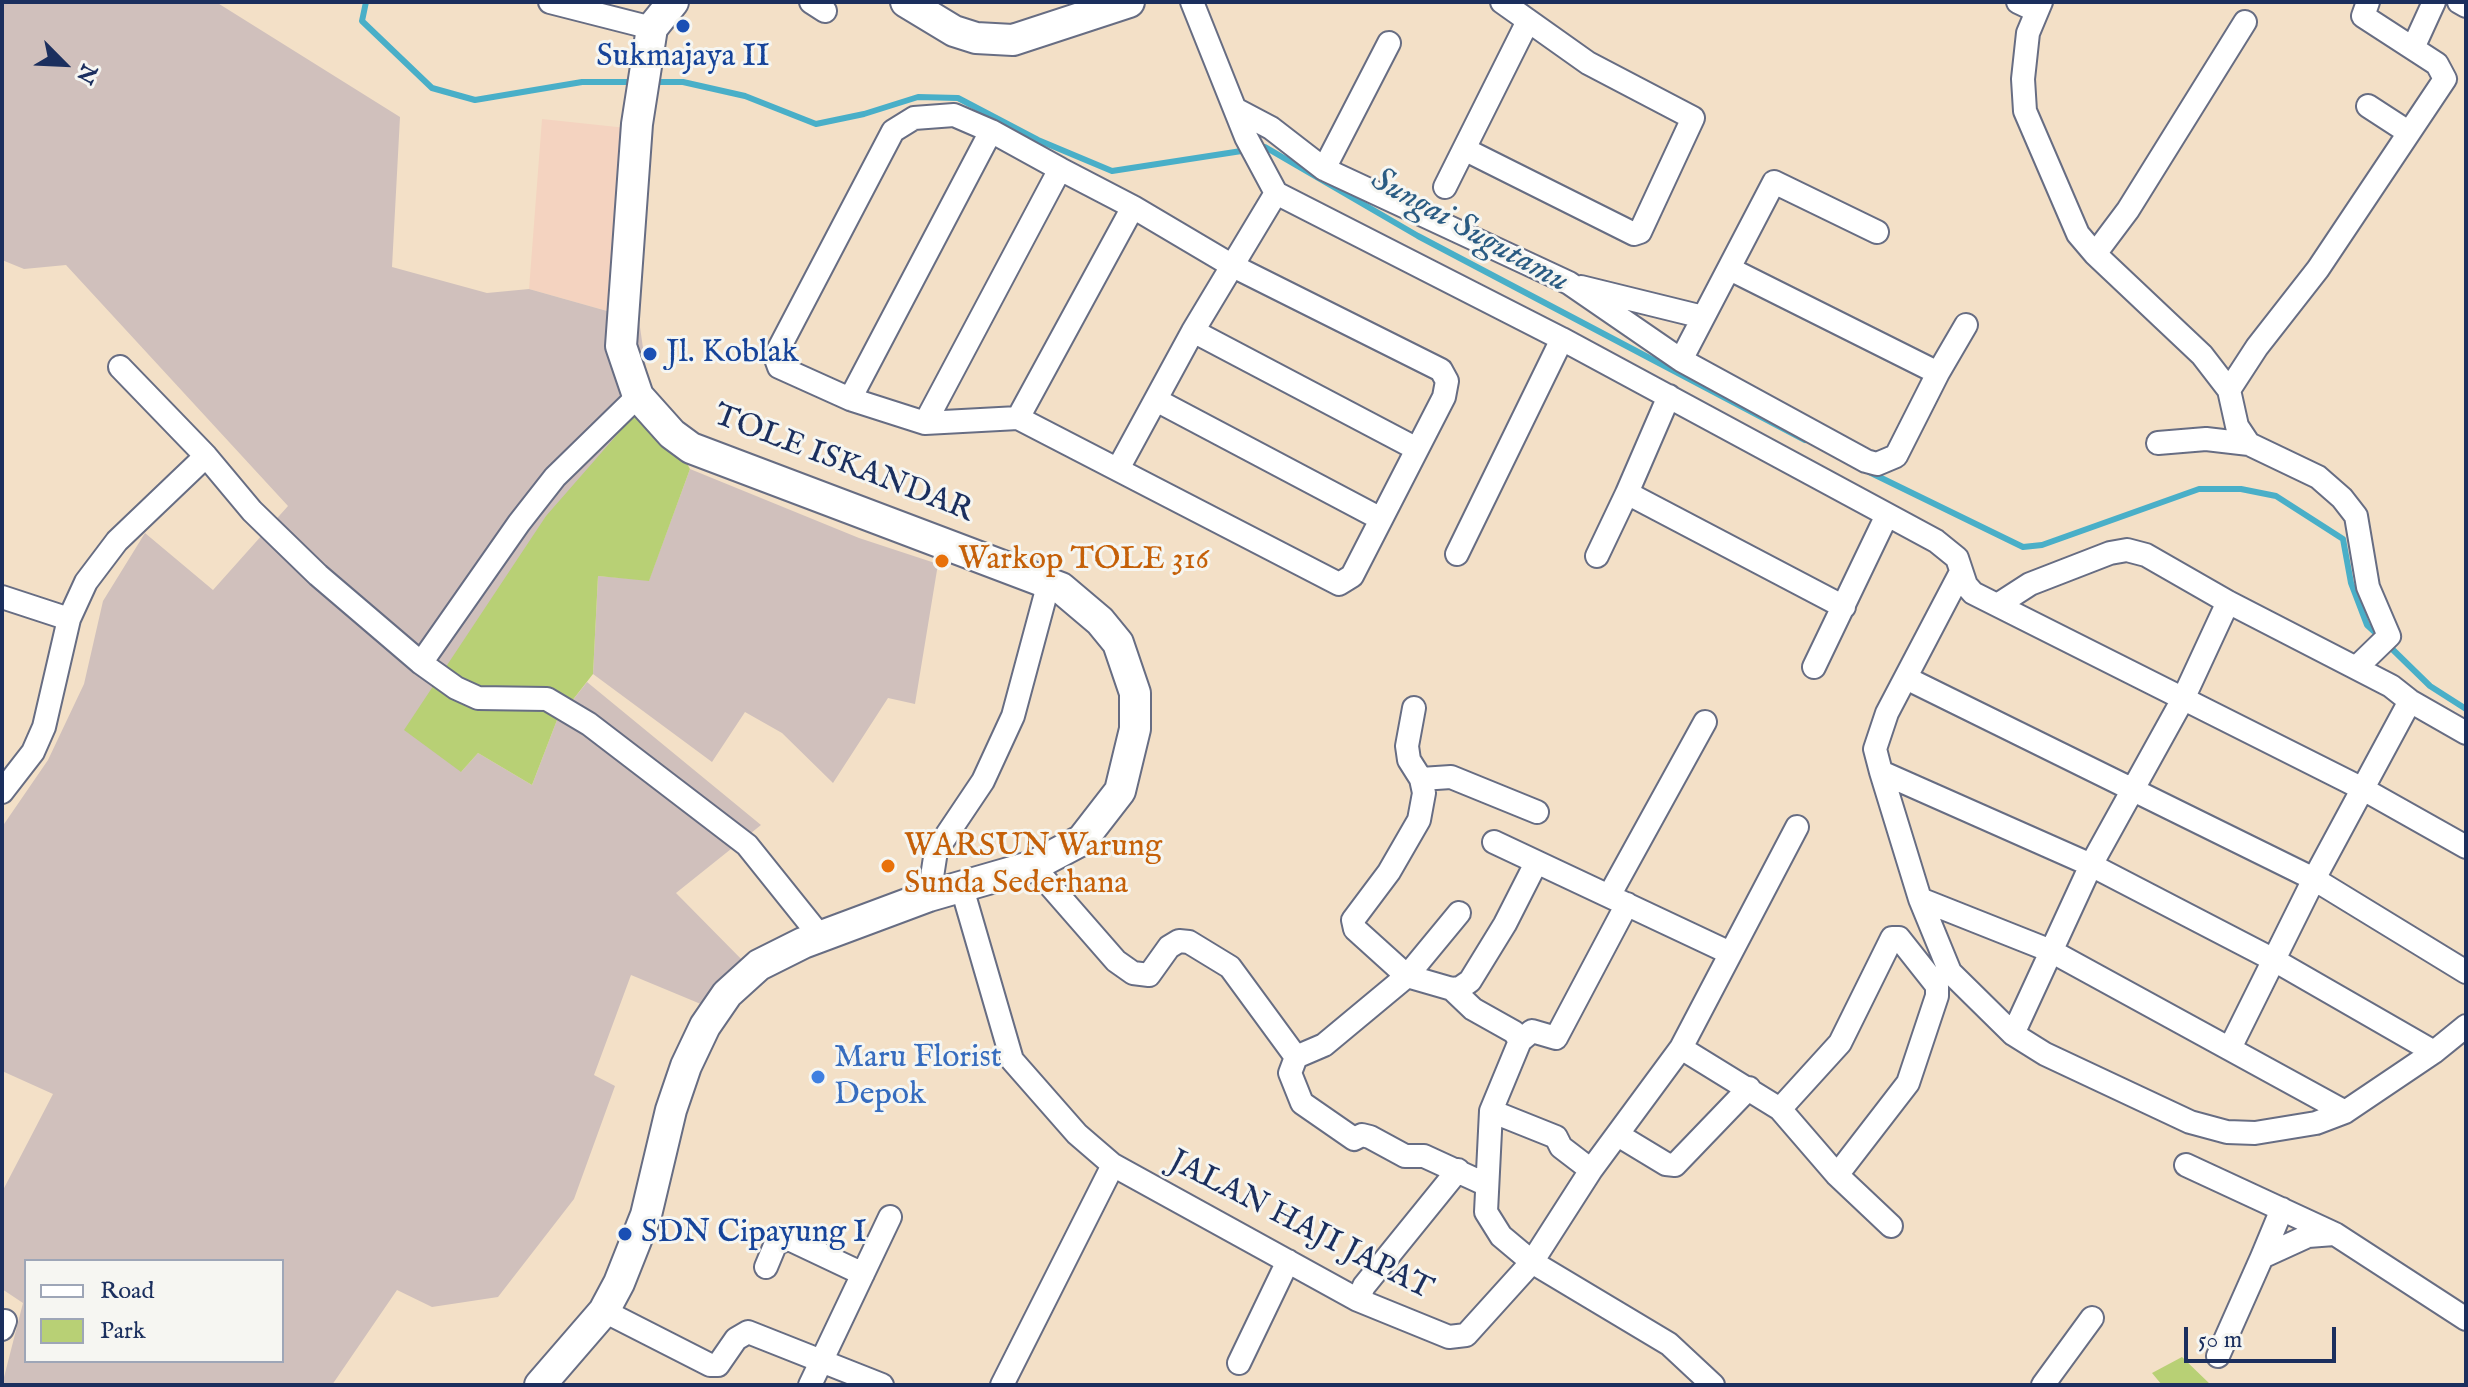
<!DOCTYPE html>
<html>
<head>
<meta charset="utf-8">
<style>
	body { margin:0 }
	#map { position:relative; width:2468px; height:1387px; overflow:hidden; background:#f3e0c7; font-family:"IM FELL English",serif }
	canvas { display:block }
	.frame { position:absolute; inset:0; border:4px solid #1b2f5e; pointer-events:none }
	.legend { position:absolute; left:24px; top:1259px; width:260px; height:104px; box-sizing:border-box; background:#f6f6f2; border:2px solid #9ea6b7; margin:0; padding:10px 14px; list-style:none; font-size:24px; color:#1b2f5e }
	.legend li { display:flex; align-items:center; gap:16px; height:40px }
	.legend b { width:40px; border:2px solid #9ea6b7 }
	.north { position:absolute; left:24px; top:24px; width:80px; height:80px; -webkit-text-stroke:6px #f6f6f2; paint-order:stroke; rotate:114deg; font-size:22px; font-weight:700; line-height:32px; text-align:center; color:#1b2f5e }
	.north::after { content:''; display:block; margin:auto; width:28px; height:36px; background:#1b2f5e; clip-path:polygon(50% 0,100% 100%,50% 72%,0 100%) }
	.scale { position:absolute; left:2184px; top:1327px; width:152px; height:36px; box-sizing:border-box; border:4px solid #1b2f5e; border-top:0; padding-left:10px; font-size:24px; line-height:28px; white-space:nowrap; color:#1b2f5e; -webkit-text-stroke:6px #f6f6f2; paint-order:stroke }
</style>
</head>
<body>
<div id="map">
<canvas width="2468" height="1387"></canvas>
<div class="frame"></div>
<ul class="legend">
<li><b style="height:10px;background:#fff"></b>Road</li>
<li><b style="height:22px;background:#b8d075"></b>Park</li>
</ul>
<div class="north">N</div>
<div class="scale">50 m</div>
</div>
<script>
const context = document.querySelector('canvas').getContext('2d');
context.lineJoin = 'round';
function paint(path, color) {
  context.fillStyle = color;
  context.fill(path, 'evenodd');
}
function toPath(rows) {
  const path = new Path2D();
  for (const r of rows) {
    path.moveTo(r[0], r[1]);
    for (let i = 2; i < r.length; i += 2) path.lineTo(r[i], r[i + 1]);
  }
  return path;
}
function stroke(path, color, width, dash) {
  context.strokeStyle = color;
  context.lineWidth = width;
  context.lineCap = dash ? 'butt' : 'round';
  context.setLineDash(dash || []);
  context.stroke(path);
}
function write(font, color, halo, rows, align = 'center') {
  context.font = font + ' "IM FELL English",serif';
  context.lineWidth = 6;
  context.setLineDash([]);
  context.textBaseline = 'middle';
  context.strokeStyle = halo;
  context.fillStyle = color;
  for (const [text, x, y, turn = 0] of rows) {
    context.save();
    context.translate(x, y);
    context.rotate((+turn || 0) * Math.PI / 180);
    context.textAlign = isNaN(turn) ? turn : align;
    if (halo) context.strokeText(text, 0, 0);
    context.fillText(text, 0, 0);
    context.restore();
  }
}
paint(toPath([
	[542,119,636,129,639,320,529,289]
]), '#f4d3c0');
paint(toPath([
	[2,2,216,2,400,117,392,267,487,293,529,289,639,320,650,397,461,772,478,753,532,785,557,720,587,682,761,825,676,893,750,968,720,1012,631,975,594,1075,615,1086,574,1199,498,1297,432,1307,397,1290,332,1385,2,1385,23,1303,2,1289,2,1192,53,1094,2,1071,2,827,48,760,84,684,103,601,145,533,213,590,288,506,66,265,24,269,2,260],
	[26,1261,282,1261,282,1361,26,1361],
	[690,469,859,538,938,564,915,704,888,698,833,783,782,733,745,712,712,762,593,674,598,576,649,580]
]), '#d0c0bc');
paint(toPath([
	[650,397,690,469,649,581,598,576,593,674,557,720,532,785,478,753,461,772,404,730,546,516],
	[2182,1357,2211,1385,2162,1385,2152,1373]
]), '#b8d075');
stroke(toPath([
	[366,2,362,21,432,88,475,100,582,82,637,82],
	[652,82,683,82,745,96,816,124,864,114,918,97,958,98,1038,140,1112,171,1248,150],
	[1259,148,1265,147,1418,236,1805,440],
	[1869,472,2023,547,2042,545,2199,489,2241,489,2276,496,2343,539,2351,583,2367,625,2379,636],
	[2387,644,2430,686,2466,709]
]), '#49afc8', 6);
const street = toPath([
	[550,2,652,28],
	[811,2,825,11],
	[1192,2,1246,137,1276,193,1562,339,1936,541,1957,558,1966,585,1973,593,2363,789,2466,847],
	[1502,2,1588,63,1693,118,1640,232,1634,234,1464,149,1527,23],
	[2018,2,2037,11],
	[2041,2,2028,33,2023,79,2025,111,2078,234,2095,254,2202,355,2229,390,2237,426,2249,444],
	[2459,2,2466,6],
	[1389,43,1324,169,1569,283,1681,360,1866,461,1877,464,1896,456,1938,373,1730,269],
	[2413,48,2434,2],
	[2368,106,2408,132],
	[1235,109,1271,128,1324,169],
	[991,131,954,115,914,118,893,131,775,356,779,367,850,399,925,423,1018,418,1339,584,1352,576,1444,397,1447,381,1441,370,1231,265,1133,207,1018,418],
	[1445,187,1464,149],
	[2095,254,2128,210,2245,22],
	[1581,287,1703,317],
	[1193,331,1415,448],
	[1681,360,1774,182,1877,232],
	[120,367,206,456,252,511,318,575,421,663,456,688,478,698,547,699,589,724,747,845,820,936],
	[1938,373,1966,325],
	[2229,390,2257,347,2318,269,2445,79,2437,64,2363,16,2368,2],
	[1669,396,1627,493,1844,607],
	[850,399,991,131,1060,169],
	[1158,401,1381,519],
	[925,423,1060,169,1133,207],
	[2158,443,2206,439,2249,444,2318,477,2342,498,2356,516,2368,587,2389,636,2357,667],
	[1119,467,1193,331,1276,193],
	[1457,554,1562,339],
	[1597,556,1627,493],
	[1961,572,1887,713,1875,749,1881,772,2091,865,2183,699,2228,602],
	[2,597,69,619],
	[1999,604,2030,584,2110,553,2127,550,2146,555,2228,602,2391,686,2410,701,2466,733],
	[421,663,519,523,555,477,638,396],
	[1814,667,1887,515],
	[1906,678,2314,879,2466,972],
	[1414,708,1407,746,1409,760,1421,779,1424,793,1419,820,1389,872,1353,920,1355,929,1407,976,1459,913],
	[1881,772,1920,899,2051,951,2345,1112],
	[1421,779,1451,777,1537,812],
	[2,792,33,752,44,727,69,619,86,582,117,541,206,456],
	[1494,842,1730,953],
	[1033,866,1116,961,1133,973,1149,975,1169,947,1179,941,1189,942,1230,967,1296,1057],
	[962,888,1012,1060,1077,1134,1113,1165,1358,1300,1449,1337,1466,1335,1532,1262,1669,1344,1713,1385],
	[929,896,936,851,983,781,1013,716,1049,582],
	[1609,896,1705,722],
	[1920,899,1950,972,2013,1034],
	[1627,904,1556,1038,1532,1031,1520,1041,1491,1111,1486,1212,1501,1236,1532,1262,1591,1170,1681,1048,1797,827],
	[1452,989,1473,1009,1514,1032,1520,1041],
	[1681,1048,1780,1109,1837,1175,1891,1226],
	[2230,1048,2314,879,2410,701],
	[2434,1052,2274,960,2091,865,2013,1034,2045,1054,2190,1122,2227,1132,2255,1133,2316,1123,2345,1112,2434,1052,2466,1026],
	[1780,1109,1840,1043,1892,938,1899,938,1937,986,1937,996,1908,1083,1837,1175],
	[1491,1111,1556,1137,1561,1147,1591,1170],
	[1618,1135,1666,1164,1675,1165,1749,1088],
	[2186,1165,2335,1234,2466,1319],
	[1485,1184,1424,1156,1405,1156,1370,1137,1362,1135,1354,1139,1302,1103,1290,1073,1296,1057,1324,1045,1407,976,1452,989,1460,988,1470,981,1505,924,1536,863],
	[2262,1257,2282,1209],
	[766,1267,776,1243,789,1239,863,1274],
	[1358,1300,1364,1286,1458,1170],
	[604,1311,710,1365,718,1365,736,1339,748,1332,882,1385],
	[2,1329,5,1321],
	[2218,1356,2262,1257,2308,1236,2334,1234],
	[1239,1363,1288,1261],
	[810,1385,890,1217],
	[1002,1385,1113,1165],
	[2043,1385,2092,1318]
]);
const secondary = toPath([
	[906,2,954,31,976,38,1013,40,1129,2],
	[540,1385,604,1311,619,1283,646,1215,671,1110,686,1066,705,1026,727,994,759,965,803,943,929,896,1033,866,1082,840,1120,791,1135,729,1135,693,1118,643,1100,621,1061,588,691,448,672,434,638,396,621,346,637,124,652,28,673,2]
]);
stroke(street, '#676d83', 26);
stroke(secondary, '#676d83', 34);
stroke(street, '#fff', 22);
stroke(secondary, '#fff', 30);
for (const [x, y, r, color] of [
	[683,26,8,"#1a4fb4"],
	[650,354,8,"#1a4fb4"],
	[942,561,8,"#e8710a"],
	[888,866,8,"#e8710a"],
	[818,1077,8,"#3f7fe0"],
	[625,1234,8,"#1a4fb4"]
]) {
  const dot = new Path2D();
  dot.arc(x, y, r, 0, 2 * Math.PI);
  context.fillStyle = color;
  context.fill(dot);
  stroke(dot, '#f6f6f2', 3);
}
write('32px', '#164399', '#f6f6f2', [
	["Sukmajaya II",683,58,"center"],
	["Jl. Koblak",666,354],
	["SDN Cipayung I",641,1234]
], 'left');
write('32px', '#1b2f5e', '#f6f6f2', [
	["TOLE ISKANDAR",843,465,21],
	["JALAN HAJI JAPAT",1300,1227,27]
]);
write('32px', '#c56008', '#f6f6f2', [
	["Warkop TOLE 316",958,561],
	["WARSUN Warung",904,848],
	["Sunda Sederhana",904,885]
], 'left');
write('32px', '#366cbe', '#f6f6f2', [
	["Maru Florist",834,1059],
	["Depok",834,1096]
], 'left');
write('italic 34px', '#2b5c83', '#f6f6f2', [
	["Sungai Sugutamu",1469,232,29]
]);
</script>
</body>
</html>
